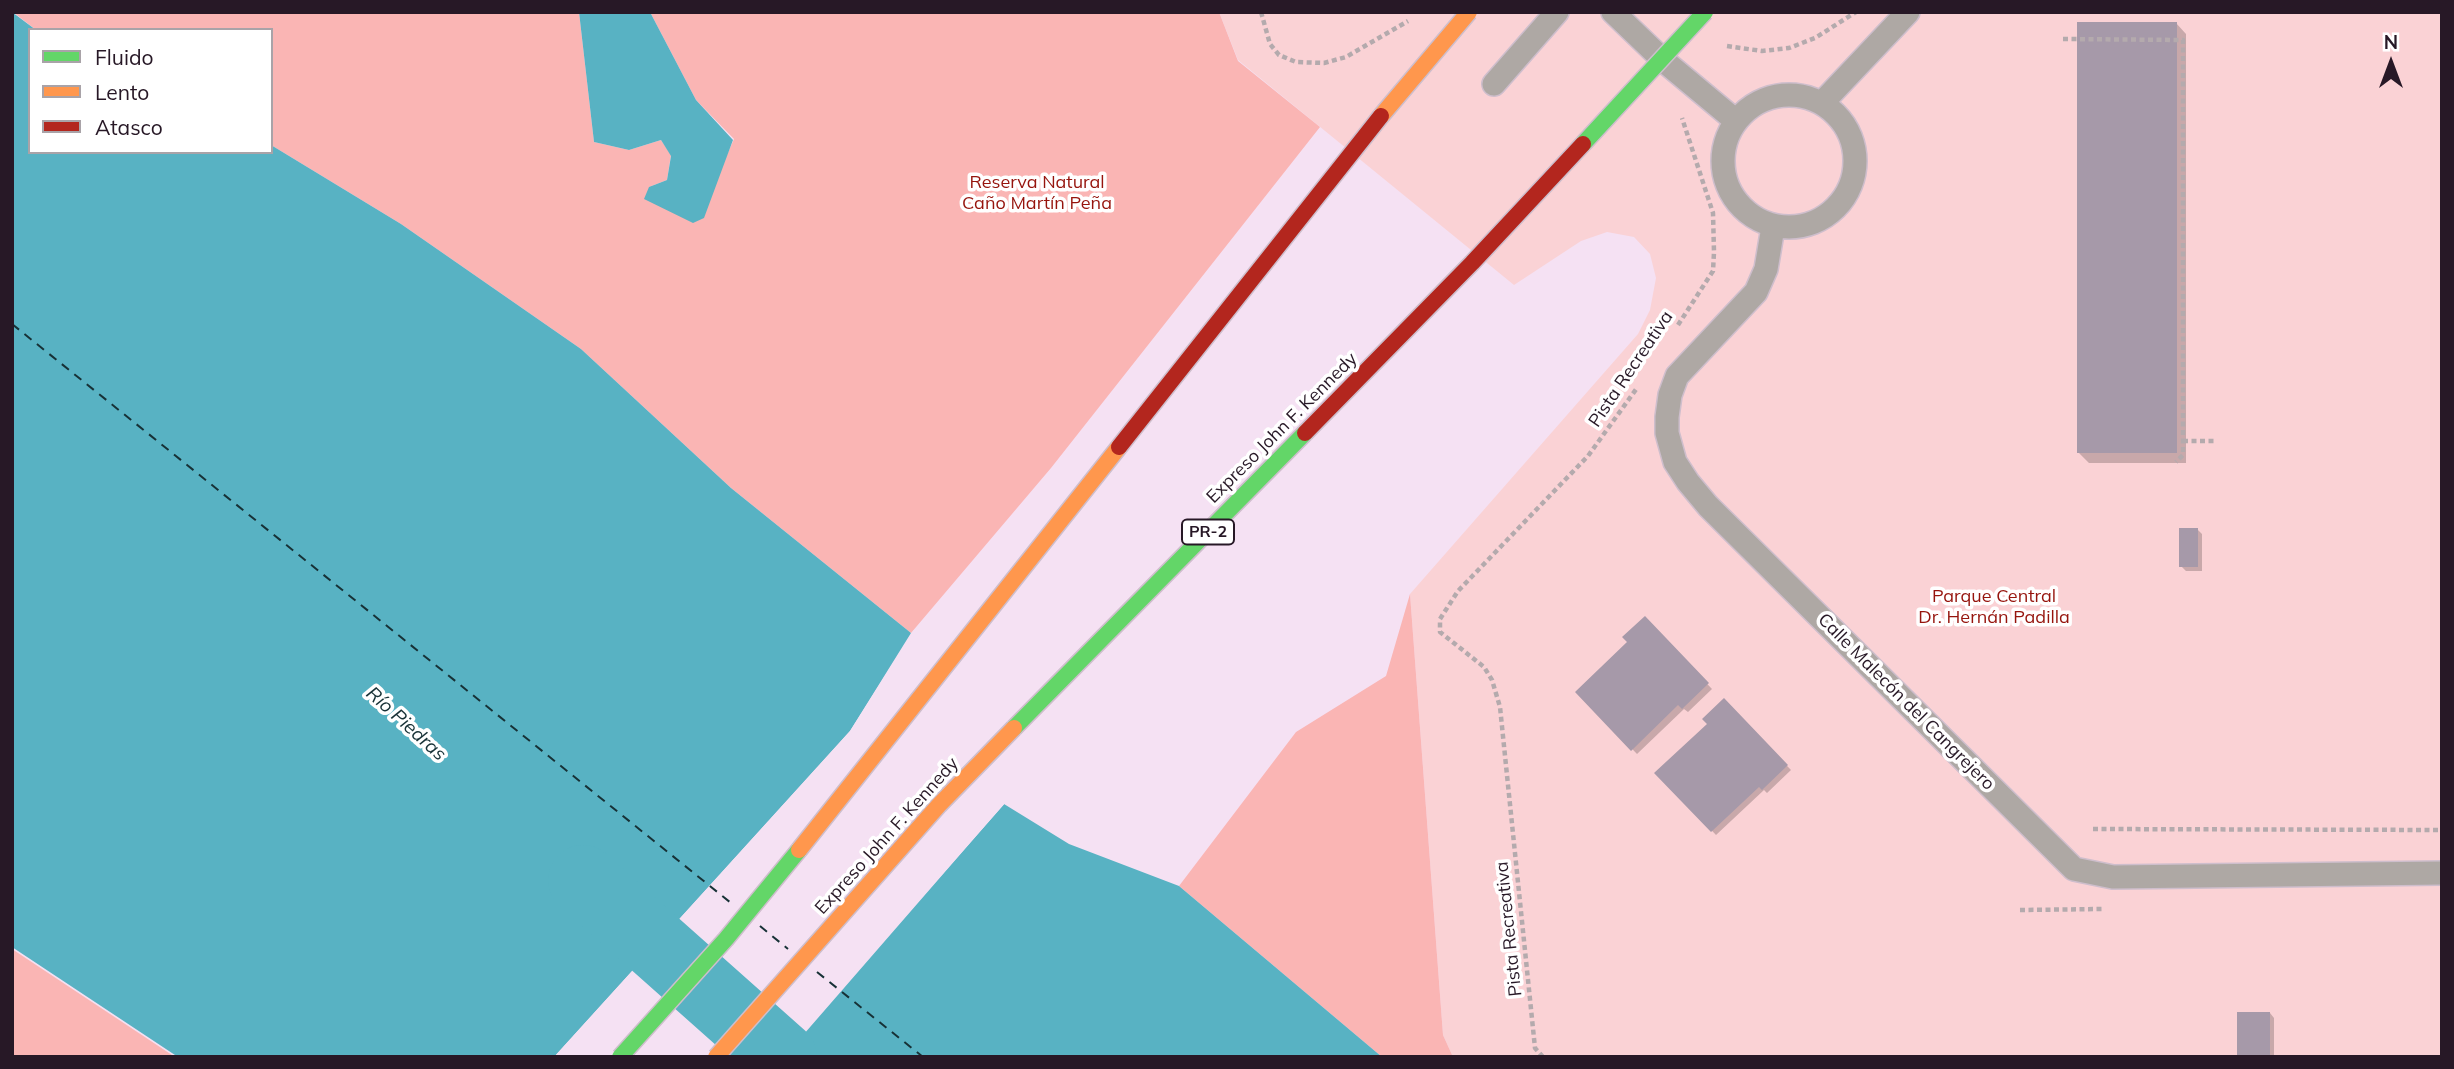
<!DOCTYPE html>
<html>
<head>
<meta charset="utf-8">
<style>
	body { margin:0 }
	#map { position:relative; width:2454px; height:1069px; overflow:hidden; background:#f5e1f3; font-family:Mulish,sans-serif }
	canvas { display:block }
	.frame { position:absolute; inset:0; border:14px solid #271826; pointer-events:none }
	.legend { position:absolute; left:28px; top:28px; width:245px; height:126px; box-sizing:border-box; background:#fff; border:2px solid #a9a3a8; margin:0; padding:9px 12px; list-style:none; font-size:21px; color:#271826 }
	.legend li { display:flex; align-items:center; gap:14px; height:35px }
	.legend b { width:35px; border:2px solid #a9a3a8 }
	.north { position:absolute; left:2356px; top:28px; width:70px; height:70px; -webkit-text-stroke:5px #fff; paint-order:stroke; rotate:0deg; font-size:19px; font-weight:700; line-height:28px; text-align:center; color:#271826 }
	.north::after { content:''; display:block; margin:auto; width:24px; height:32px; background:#271826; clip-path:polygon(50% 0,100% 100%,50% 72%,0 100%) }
</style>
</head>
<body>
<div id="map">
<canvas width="2454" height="1069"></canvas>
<div class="frame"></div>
<ul class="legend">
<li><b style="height:9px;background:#63d668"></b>Fluido</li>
<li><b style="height:9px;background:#ff974d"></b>Lento</li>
<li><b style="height:9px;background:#b3261e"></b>Atasco</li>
</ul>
<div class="north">N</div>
</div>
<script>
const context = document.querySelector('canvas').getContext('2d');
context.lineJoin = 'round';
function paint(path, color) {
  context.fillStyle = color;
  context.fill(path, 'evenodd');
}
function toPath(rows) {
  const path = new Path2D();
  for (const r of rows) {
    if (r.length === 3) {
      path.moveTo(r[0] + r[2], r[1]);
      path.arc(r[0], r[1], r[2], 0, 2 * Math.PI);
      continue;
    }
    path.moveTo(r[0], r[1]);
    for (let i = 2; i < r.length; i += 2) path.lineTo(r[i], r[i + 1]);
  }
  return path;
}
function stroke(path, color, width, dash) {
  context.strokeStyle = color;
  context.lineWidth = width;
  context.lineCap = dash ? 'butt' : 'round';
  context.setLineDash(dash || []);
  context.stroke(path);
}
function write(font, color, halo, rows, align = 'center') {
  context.font = font + ' Mulish,sans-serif';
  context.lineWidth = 7;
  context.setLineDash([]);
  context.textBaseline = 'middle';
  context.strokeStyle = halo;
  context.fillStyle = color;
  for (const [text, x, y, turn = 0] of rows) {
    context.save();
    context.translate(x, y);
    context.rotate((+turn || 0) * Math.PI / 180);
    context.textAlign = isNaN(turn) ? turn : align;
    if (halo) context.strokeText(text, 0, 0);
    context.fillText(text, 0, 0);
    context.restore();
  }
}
paint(toPath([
	[1219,12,2442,12,2442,1057,1453,1057,1443,1035,1410,594,1638,334,1650,310,1656,278,1650,254,1634,237,1607,232,1581,241,1514,285,1238,60]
]), '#fad2d5');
paint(toPath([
	[13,12,579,12,594,142,629,150,661,140,671,155,667,180,649,187,722,166,734,139,696,100,650,12,1219,12,1238,61,1320,127,1051,468,911,633,731,488,581,349,401,224,271,145,271,30,36,30],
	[1410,594,1443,1035,1453,1057,1382,1057,1179,886,1296,732,1386,676],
	[12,949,175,1057,12,1057]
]), '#fab5b4');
paint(toPath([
	[12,12,36,30,30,30,30,152,271,152,271,145,401,224,581,349,731,488,911,633,850,731,554,1057,178,1057,12,947],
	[579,12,650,12,696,100,733,140,704,218,693,223,644,199,649,187,667,180,671,156,661,140,629,150,594,142],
	[1004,804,1069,844,1179,886,1382,1057,784,1057]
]), '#58b2c3');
paint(toPath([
	[914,630,914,635,852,734,558,1057,554,1057,850,731],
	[1004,800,1007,801,781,1057,781,1054]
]), '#f5e1f3');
paint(toPath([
	[2176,23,2186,34,2186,463,2089,463,2079,453],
	[2197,529,2202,534,2202,571,2186,571,2181,566],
	[1645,619,1712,689,1688,712,1684,709,1637,754,1577,692,1630,642],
	[1724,701,1791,770,1767,793,1764,790,1716,835,1657,773,1709,724],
	[2270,1013,2274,1018,2274,1057,2240,1057,2239,1055]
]), '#0003');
stroke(toPath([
	[583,880,782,1057]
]), '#58b2c3', 70);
stroke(toPath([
	[12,324,731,903],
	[760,926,788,949],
	[817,972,923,1057]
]), '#173136', 2, [9, 7]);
paint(toPath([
	[2077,22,2177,22,2177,453,2077,453],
	[2179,528,2198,528,2198,567,2179,567],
	[1645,616,1709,683,1682,709,1678,705,1631,751,1575,692,1627,642,1622,637],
	[1724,698,1788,765,1762,790,1759,787,1711,832,1654,773,1707,724,1702,719],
	[2237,1012,2270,1012,2270,1056,2237,1056]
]), '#a699a9');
const lane = toPath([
	[1613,12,1664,61,1736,121],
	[1494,84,1557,12],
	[1789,161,66],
	[1822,103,1908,12],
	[1773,227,1766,269,1756,292,1677,376,1670,395,1667,417,1667,433,1675,462,1688,482,1708,506,2074,869,2113,877,2442,873]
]);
stroke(lane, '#cebecc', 26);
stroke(toPath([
	[1261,12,1270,44,1279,55,1296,62,1324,63,1346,57,1408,21],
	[2063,39,2183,40,2183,455,2176,462],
	[1727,46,1762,51,1789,48,1815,38,1856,12],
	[1678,325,1713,271,1714,252,1713,213,1682,118],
	[2183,441,2214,441],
	[2093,829,2442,830],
	[2020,910,2103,909],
	[1543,1057,1535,1048,1500,707,1492,680,1484,667,1440,632,1440,619,1458,591,1588,456,1637,388]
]), '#b4aaad', 4.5, [5, 3.5]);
stroke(lane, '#aea8a4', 23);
const fastBridge = toPath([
	[1583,144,1705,12],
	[1014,728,1305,433],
	[620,1057,726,939,799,850]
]);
const slowBridge = toPath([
	[1381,116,1469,12],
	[799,850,1119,447],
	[716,1057,939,805,1014,728]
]);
const jamBridge = toPath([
	[1305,433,1472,263,1583,144],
	[1119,447,1381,116]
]);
stroke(fastBridge, '#cebecc', 19, []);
stroke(slowBridge, '#cebecc', 19, []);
stroke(jamBridge, '#cebecc', 19, []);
stroke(fastBridge, '#63d668', 16);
stroke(slowBridge, '#ff974d', 16);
stroke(jamBridge, '#b3261e', 16);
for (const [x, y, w] of [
	[1208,532,52]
]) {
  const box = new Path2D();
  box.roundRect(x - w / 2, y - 12.5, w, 25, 5);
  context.fillStyle = '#fff';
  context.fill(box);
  stroke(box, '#271826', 2);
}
write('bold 16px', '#271826', null, [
	["PR-2",1208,532]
]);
write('18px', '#96140d', '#fff', [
	["Reserva Natural",1037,183],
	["Caño Martín Peña",1037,204],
	["Parque Central",1994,597],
	["Dr. Hernán Padilla",1994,618]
]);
write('18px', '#271826', '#fff', [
	["Pista Recreativa",1631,369,-56],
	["Expreso John F. Kennedy",1282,428,-45],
	["Calle Malecón del Cangrejero",1906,702,45],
	["Expreso John F. Kennedy",887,836,-48],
	["Pista Recreativa",1509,929,-96]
]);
write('italic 19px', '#173136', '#fff', [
	["Río Piedras",406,724,42]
]);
</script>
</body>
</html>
